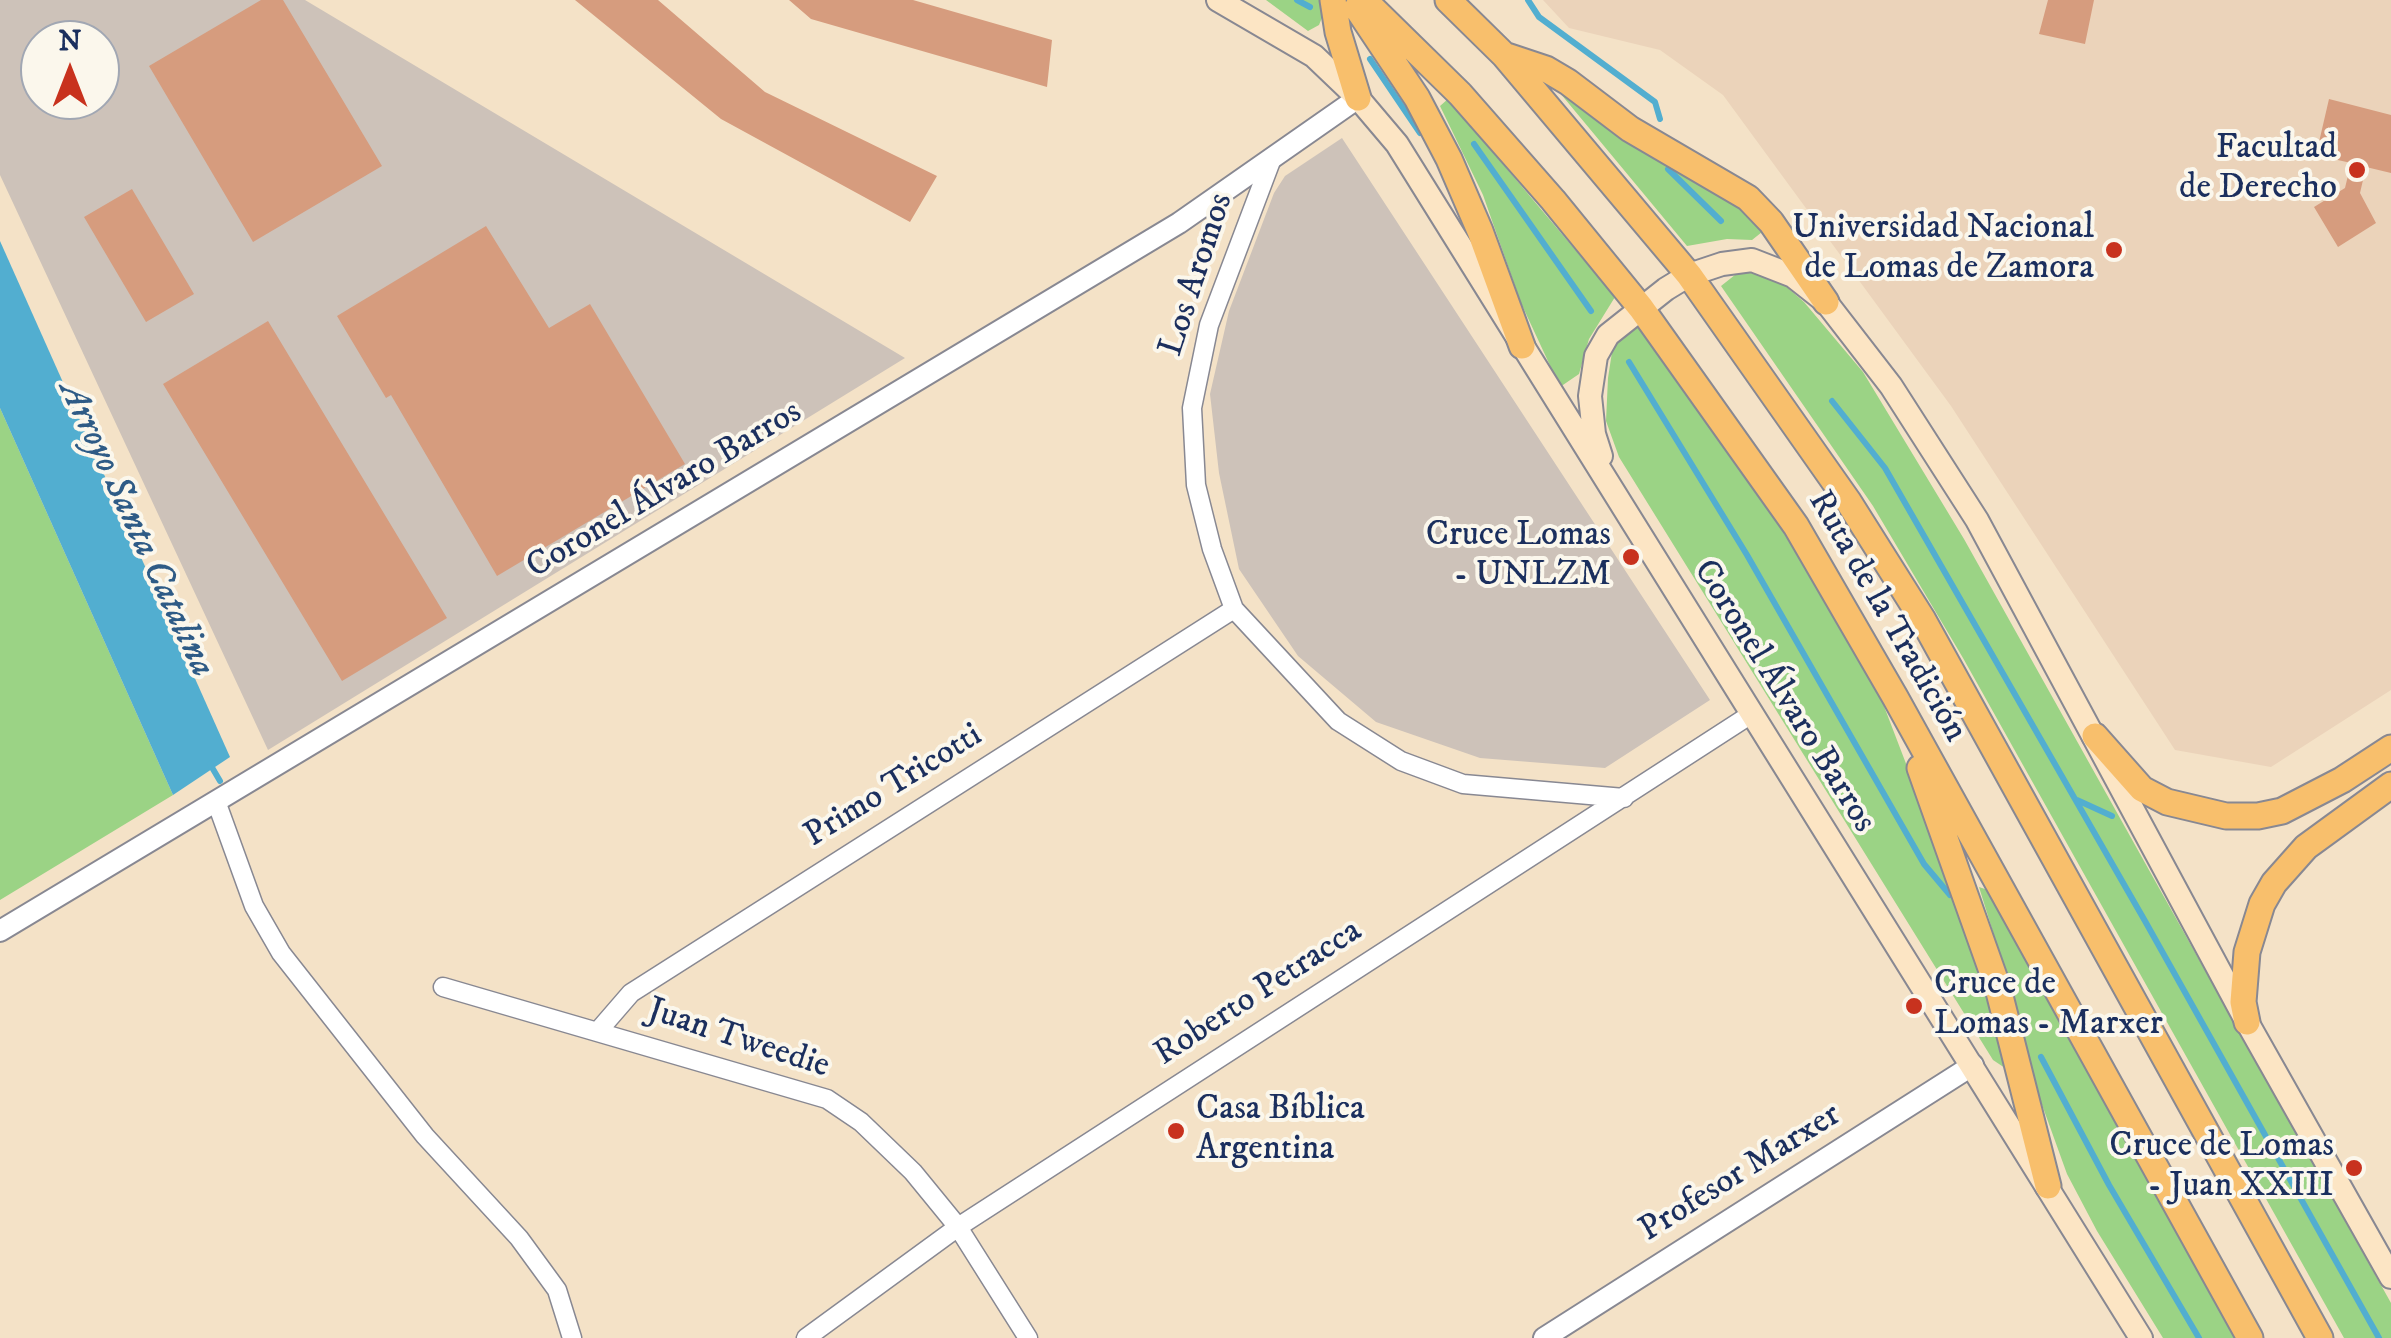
<!DOCTYPE html>
<html>
<head>
<meta charset="utf-8">
<style>
	body { margin:0 }
	#map { position:relative; width:2391px; height:1338px; overflow:hidden; background:#f4e2c7; font-family:"IM FELL DW Pica",serif }
	canvas { display:block }
	.north { position:absolute; left:20px; top:20px; width:100px; height:100px; box-sizing:border-box; background:#fbf7ec; border:2px solid #a1a7b3; border-radius:50%; rotate:0deg; font-size:28px; font-weight:700; line-height:40px; text-align:center; color:#1b2f5e }
	.north::after { content:''; display:block; margin:auto; width:35px; height:45px; background:#c8321e; clip-path:polygon(50% 0,100% 100%,50% 72%,0 100%) }
</style>
</head>
<body>
<div id="map">
<canvas width="2391" height="1338"></canvas>
<div class="north">N</div>
</div>
<script>
const context = document.querySelector('canvas').getContext('2d');
context.lineJoin = 'round';
function paint(path, color) {
  context.fillStyle = color;
  context.fill(path, 'evenodd');
}
function toPath(rows) {
  const path = new Path2D();
  for (const r of rows) {
    path.moveTo(r[0], r[1]);
    for (let i = 2; i < r.length; i += 2) path.lineTo(r[i], r[i + 1]);
  }
  return path;
}
function stroke(path, color, width, dash) {
  context.strokeStyle = color;
  context.lineWidth = width;
  context.lineCap = dash ? 'butt' : 'round';
  context.setLineDash(dash || []);
  context.stroke(path);
}
function write(font, color, halo, rows, align = 'center') {
  context.font = font + ' "IM FELL DW Pica",serif';
  context.lineWidth = 8;
  context.setLineDash([]);
  context.textBaseline = 'middle';
  context.strokeStyle = halo;
  context.fillStyle = color;
  for (const [text, x, y, turn = 0] of rows) {
    context.save();
    context.translate(x, y);
    context.rotate((+turn || 0) * Math.PI / 180);
    context.textAlign = isNaN(turn) ? turn : align;
    if (halo) context.strokeText(text, 0, 0);
    context.fillText(text, 0, 0);
    context.restore();
  }
}
paint(toPath([
	[1543,0,2391,0,2391,690,2271,767,2175,750,1951,406,1723,95,1660,50,1569,28]
]), '#ebd3ba');
paint(toPath([
	[0,0,305,0,905,358,268,750,0,175],
	[40,40,100,40,100,100,40,100],
	[1342,138,1710,700,1605,768,1480,758,1376,722,1298,656,1239,569,1219,473,1210,394,1229,311,1274,193,1285,176]
]), '#cdc2b9');
paint(toPath([
	[1266,0,1322,0,1323,15,1319,25,1308,31],
	[1564,90,1740,201,1767,228,1752,240,1727,239,1687,246,1560,93],
	[1448,99,1615,297,1589,339,1579,374,1560,387,1521,303,1483,195,1440,106],
	[1745,267,1782,283,1804,302,1863,372,1964,539,2391,1303,2391,1338,2344,1338,1963,658,1873,506,1721,286],
	[1636,322,1749,476,1834,615,1882,701,1979,954,2007,1055,2005,1068,1993,1060,1619,457,1606,421,1608,378,1612,352,1622,335],
	[0,408,173,795,0,900],
	[1979,887,1988,890,2235,1338,2163,1338,2097,1231,2067,1174,2028,1066,2021,1022]
]), '#9bd385');
paint(toPath([
	[0,241,230,757,173,795,0,408]
]), '#52aed0');
stroke(toPath([
	[1297,0,1310,7],
	[1528,0,1539,17,1655,102,1660,119],
	[1370,59,1420,133],
	[1474,144,1591,311],
	[1668,169,1721,221],
	[1629,362,1747,555,1924,864,1950,895],
	[1832,401,1885,468,2145,921,2379,1338],
	[210,764,220,781],
	[2077,800,2112,816],
	[2041,1057,2109,1185,2199,1338]
]), '#52aed0', 6);
paint(toPath([
	[261,0,283,0,382,166,253,242,149,66],
	[575,0,658,0,765,92,937,176,910,222,721,119],
	[789,0,913,0,1052,40,1047,87,811,19],
	[2048,0,2094,0,2085,44,2039,34],
	[2329,99,2391,115,2391,173,2366,167,2360,193,2376,223,2338,247,2314,207,2345,188,2351,163,2316,155],
	[132,189,194,294,146,322,84,217],
	[486,226,549,328,590,304,685,464,497,576,391,395,386,398,337,316],
	[268,321,447,618,342,681,163,384]
]), '#d69c7e');
const minor = toPath([
	[1271,161,1209,325,1192,408,1196,485,1212,549,1234,609,1338,721,1401,761,1463,784,1624,798],
	[216,801,254,906,281,953,425,1136,519,1238,557,1290,572,1338],
	[443,987,827,1099,861,1122,913,1172,958,1227,1028,1338],
	[599,1030,631,993,1234,609],
	[806,1338,958,1227,1753,713]
]);
const tertiary = toPath([
	[0,931,1179,223,1358,98],
	[1544,1338,1973,1065]
]);
const secondary = toPath([
	[1218,0,1314,56,1358,98,1397,144,2141,1338],
	[1601,456,1594,434,1590,396,1596,356,1608,335,1666,289,1689,275,1722,264,1752,260,1793,276,1826,302,1891,386,1977,520,2247,1022,2391,1277]
]);
const primary = toPath([
	[1333,0,1338,32,1358,98],
	[1364,0,1460,94,1553,200,1641,308,1796,526,1895,697,2250,1338],
	[1448,0,1504,55,1689,275,1848,501,1923,620,2320,1338],
	[1357,8,1417,98,1449,159,1480,231,1522,346],
	[1504,55,1546,69,1568,82,1630,129,1748,198,1771,222,1826,302],
	[2095,736,2142,789,2167,802,2226,816,2258,816,2282,811,2342,780,2391,748],
	[1920,768,1998,988,2048,1186],
	[2247,1022,2243,1002,2247,952,2262,904,2274,883,2306,847,2391,785]
]);
stroke(minor, '#888892', 21);
stroke(tertiary, '#888892', 24);
stroke(secondary, '#888892', 26);
stroke(primary, '#888892', 29);
stroke(minor, '#fff', 18);
stroke(tertiary, '#fff', 20);
stroke(secondary, '#fce5c4', 22);
stroke(primary, '#f8bf6c', 25);
for (const [x, y, r, color] of [
	[2357,170,10,"#c8321e"],
	[2114,250,10,"#c8321e"],
	[1631,557,10,"#c8321e"],
	[1914,1006,10,"#c8321e"],
	[1176,1131,10,"#c8321e"],
	[2354,1168,10,"#c8321e"]
]) {
  const dot = new Path2D();
  dot.arc(x, y, r, 0, 2 * Math.PI);
  context.fillStyle = color;
  context.fill(dot);
  stroke(dot, '#fbf7ec', 4);
}
write('35px', '#1b2f5e', '#fbf7ec', [
	["Facultad",2337,150],
	["de Derecho",2337,190],
	["Universidad Nacional",2094,230],
	["de Lomas de Zamora",2094,270],
	["Cruce Lomas",1611,537],
	["- UNLZM",1611,577],
	["Cruce de",1934,986,"left"],
	["Lomas - Marxer",1934,1026,"left"],
	["Casa Bíblica",1196,1111,"left"],
	["Argentina",1196,1151,"left"],
	["Cruce de Lomas",2334,1148],
	["- Juan XXIII",2334,1188]
], 'right');
write('35px', '#1b2f5e', '#fbf7ec', [
	["Los Aromos",1198,275,-72],
	["Coronel Álvaro Barros",665,491,-31],
	["Ruta de la Tradición",1886,617,60],
	["Coronel Álvaro Barros",1783,697,58],
	["Primo Tricotti",894,787,-32],
	["Roberto Petracca",1259,994,-33],
	["Juan Tweedie",738,1040,18],
	["Profesor Marxer",1741,1174,-32]
]);
write('italic 38px', '#2e5b86', '#fbf7ec', [
	["Arroyo Santa Catalina",135,530,65]
]);
</script>
</body>
</html>
